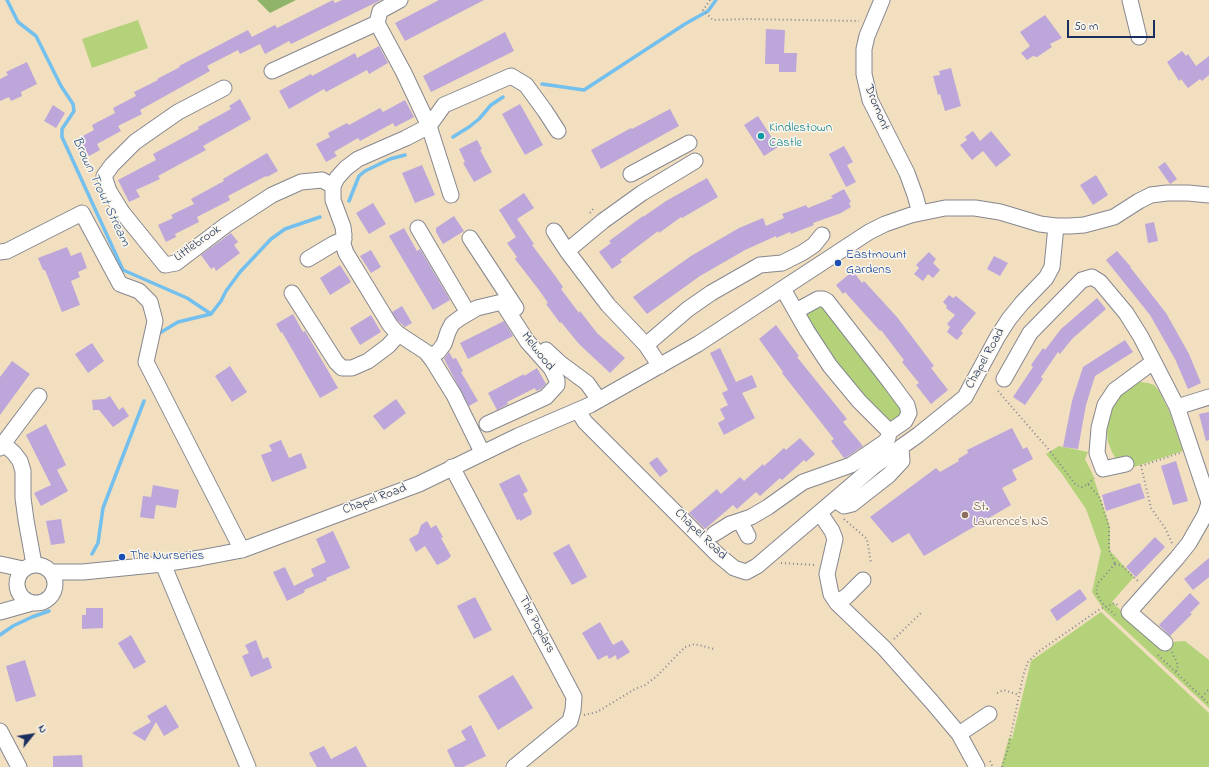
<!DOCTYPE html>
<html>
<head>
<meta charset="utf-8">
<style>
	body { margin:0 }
	#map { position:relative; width:1209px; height:767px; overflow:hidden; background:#f1dfc0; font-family:"Indie Flower",sans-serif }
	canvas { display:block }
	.north { position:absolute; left:12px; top:715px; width:40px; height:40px; -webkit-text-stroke:3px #fbf7ec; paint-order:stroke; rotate:60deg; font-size:11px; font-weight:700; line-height:16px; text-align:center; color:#1b2f5e }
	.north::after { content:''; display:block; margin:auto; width:14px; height:18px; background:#1b2f5e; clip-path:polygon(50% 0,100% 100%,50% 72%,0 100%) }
	.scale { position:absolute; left:1067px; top:20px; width:88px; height:18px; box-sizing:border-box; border:2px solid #1b2f5e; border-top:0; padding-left:5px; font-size:12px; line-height:14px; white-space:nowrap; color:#1b2f5e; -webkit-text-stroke:3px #fbf7ec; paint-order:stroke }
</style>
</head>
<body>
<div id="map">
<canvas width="1209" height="767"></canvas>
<div class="north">N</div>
<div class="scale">50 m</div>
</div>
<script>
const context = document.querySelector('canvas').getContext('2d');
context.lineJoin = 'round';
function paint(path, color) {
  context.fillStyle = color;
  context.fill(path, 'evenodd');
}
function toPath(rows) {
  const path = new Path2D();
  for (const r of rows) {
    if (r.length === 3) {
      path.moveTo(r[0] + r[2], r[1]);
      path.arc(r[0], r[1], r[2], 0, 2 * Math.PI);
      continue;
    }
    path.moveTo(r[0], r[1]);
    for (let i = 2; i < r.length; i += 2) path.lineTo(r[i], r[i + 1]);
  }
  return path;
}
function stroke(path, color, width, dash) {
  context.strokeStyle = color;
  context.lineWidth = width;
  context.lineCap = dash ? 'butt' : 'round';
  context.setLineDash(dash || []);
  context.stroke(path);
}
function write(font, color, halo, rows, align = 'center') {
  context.font = font + ' "Indie Flower",sans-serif';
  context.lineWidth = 3;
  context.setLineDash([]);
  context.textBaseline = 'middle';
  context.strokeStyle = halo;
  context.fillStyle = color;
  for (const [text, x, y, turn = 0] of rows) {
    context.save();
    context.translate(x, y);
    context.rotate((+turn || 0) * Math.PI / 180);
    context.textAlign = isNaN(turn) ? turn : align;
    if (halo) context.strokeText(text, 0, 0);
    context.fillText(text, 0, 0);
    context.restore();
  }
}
paint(toPath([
	[138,20,148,48,92,68,82,39],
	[819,305,822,306,902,408,904,415,894,424,863,402,804,314],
	[1140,382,1148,383,1154,385,1159,391,1170,413,1183,451,1134,467,1130,459,1118,462,1112,452,1108,442,1107,431,1110,413,1116,401,1123,393],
	[1059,446,1088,452,1085,459,1092,473,1110,527,1110,551,1134,577,1112,602,1164,652,1172,642,1185,641,1209,660,1209,708,1104,610,1092,592,1101,551,1086,509,1062,474,1046,454],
	[1101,612,1209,713,1209,767,1001,767,1009,737,1012,739,1031,661]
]), '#b4d279');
paint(toPath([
	[257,0,296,0,270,13]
]), '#8fb469');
stroke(toPath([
	[7,0,18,22,36,36,61,86,73,104,74,111,62,129,62,137,123,270,187,298,211,314],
	[542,84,584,90,685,24,708,11,716,0],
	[453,137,469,127,479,119,491,105,503,97],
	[349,201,359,176,365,171,390,159,405,155],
	[158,334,178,322,211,314,221,301,226,291,240,272,271,239,285,229,320,217],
	[92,554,98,543,103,508,144,401],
	[0,635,13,626,32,617,49,611]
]), '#73bfed', 3.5);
paint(toPath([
	[333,0,335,3,342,0,381,0,291,44,289,41,265,54,260,44,240,54,238,50,207,66,210,71,140,110,142,114,118,126,121,131,97,144,100,150,89,156,79,138,94,130,92,125,115,113,113,108,136,96,134,92,158,80,157,79,180,67,179,66,248,30,252,37,275,25,277,28],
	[439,0,484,0,405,41,395,23],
	[1045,15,1062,38,1050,44,1052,47,1037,57,1033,56,1027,60,1021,53,1030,46,1020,32],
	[766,29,785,30,784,53,797,53,796,72,779,72,779,64,765,64],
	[505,32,514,51,431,92,423,76],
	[379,46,388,63,369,74,367,70,326,92,324,89,289,109,279,91,311,74,312,76,355,53,357,58],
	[1182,51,1186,56,1188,54,1196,66,1209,56,1209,75,1202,81,1200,79,1188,88,1181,79,1179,81,1167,62],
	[27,62,37,84,21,92,22,96,11,101,9,97,0,101,0,79,8,75,6,72],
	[951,68,961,106,945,111,940,94,938,95,933,76,940,75,939,71],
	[240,99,251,119,203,146,206,150,158,176,160,179,136,190,140,197,129,202,118,180,156,160,153,154,199,129,198,127,231,109,229,106],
	[405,100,414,117,395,127,393,123,360,141,358,138,334,152,337,156,326,162,316,144,330,137,328,133,347,123,349,125,380,108,383,112],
	[520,104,543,145,525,155,502,114],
	[53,105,65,113,56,128,44,121],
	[670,109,679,126,601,169,591,150,631,128,632,129],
	[758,116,778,147,764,156,744,125],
	[973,131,980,141,991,131,1011,155,996,167,983,151,972,160,960,145,967,140,965,137],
	[477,140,482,149,480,150,492,172,474,182,463,163,465,162,459,149],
	[844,146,853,162,847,165,856,182,846,187,829,154],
	[267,153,278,171,267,177,266,176,228,196,230,200,197,217,199,222,175,234,176,237,166,242,158,225,173,218,171,215,194,204,191,199,224,181,223,179],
	[1165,162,1177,179,1170,184,1158,167],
	[422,165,435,195,415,203,402,173],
	[1096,175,1108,195,1093,205,1080,185],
	[707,178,718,197,682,218,681,217,659,233,658,231,620,260,622,262,612,269,599,252,611,243,609,241,643,216,643,217,666,201],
	[844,189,851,202,849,203,851,207,841,213,813,223,814,225,791,234,790,232,776,238,776,236,745,250,700,276,647,314,633,297,691,256,739,228,763,218,766,226,784,218,782,214,793,210,806,205,808,208,833,198,831,196],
	[524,193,534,208,517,219,534,244,532,245,556,277,563,287,561,289,579,313,580,311,597,333,625,358,610,373,579,344,561,322,560,323,546,304,548,303,539,290,515,259,517,257,507,243,516,237,499,210],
	[373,203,386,224,369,234,356,213],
	[454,216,464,231,443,244,436,232,436,228],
	[1154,222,1158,241,1148,243,1145,224],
	[404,228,417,251,420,249,450,300,433,310,389,236],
	[231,233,238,242,234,245,240,253,216,271,214,267,211,269,201,255],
	[67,247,71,256,81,252,87,268,78,272,80,277,71,281,80,305,62,312,45,270,43,270,38,258],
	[371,250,381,267,371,273,360,256],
	[1117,251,1131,267,1130,267,1166,313,1189,354,1201,383,1188,389,1175,359,1150,315,1106,260],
	[929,252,936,259,933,263,940,270,933,278,928,274,923,281,914,274,919,268,916,265],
	[994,256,1008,263,1000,276,987,269],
	[340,265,351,282,330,295,320,278],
	[853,271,862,283,864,281,897,317,934,366,931,368,948,390,931,404,916,385,919,383,902,362,904,360,881,330,880,331,845,292,843,294,836,285],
	[949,295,953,298,956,296,976,313,961,331,963,333,957,340,947,332,950,327,947,324,955,315,946,308,947,306,943,302],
	[1097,298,1106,309,1072,339,1060,354,1058,352,1041,377,1043,379,1025,405,1013,397,1033,367,1031,365,1043,348,1045,350,1061,329],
	[402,306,412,323,405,327,397,320,392,312],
	[293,314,303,332,305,331,338,388,320,398,282,332,281,333,276,324],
	[371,315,381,332,360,345,350,328],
	[504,321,513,336,468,359,460,343],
	[776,325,799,356,797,357,847,419,843,422,863,446,847,457,844,458,831,441,834,439,782,373,783,372,759,339],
	[1125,340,1133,352,1095,376,1086,405,1078,449,1063,447,1072,401,1083,367],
	[92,343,104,361,88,373,75,354],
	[720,348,736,382,752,375,757,387,742,393,755,418,724,435,718,423,725,419,720,409,728,405,722,393,728,390,710,353],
	[449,352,453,359,456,358,463,371,461,372,478,401,469,406,444,359],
	[12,361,30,374,0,415,0,377],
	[230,366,247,392,232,402,215,376],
	[537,368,546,384,541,389,536,391,535,388,507,402,508,404,497,410,488,393,524,374,524,376],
	[110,396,119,410,123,407,129,416,113,427,99,410,93,410,92,400,105,399],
	[396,399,406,413,384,430,373,416],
	[1209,412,1209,440,1206,441,1199,414],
	[46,424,66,465,57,470,68,491,41,506,34,493,51,485,26,435],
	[1012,428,1023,449,1027,447,1033,459,1012,470,1017,480,1002,488,1011,505,924,556,909,533,892,543,870,517,936,468,940,472,959,461,958,459,968,453,967,450],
	[800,438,815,454,806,462,804,460,782,480,780,478,760,496,756,492,737,509,733,505,705,529,689,513,717,489,721,494,740,477,744,481,763,464,764,466,784,448,786,450],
	[281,440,289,458,301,453,307,468,272,482,261,455,272,451,269,445],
	[657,457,668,471,660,477,649,463],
	[1176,461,1188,501,1173,505,1161,466],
	[519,474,528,491,523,494,532,512,531,512,532,514,520,521,520,519,517,520,499,484],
	[1140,483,1145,498,1106,511,1102,495],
	[153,485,179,490,176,508,156,505,154,519,140,517,143,496,151,497],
	[61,519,65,543,51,545,46,521],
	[427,521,431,528,436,525,443,537,441,538,451,556,447,560,437,565,425,546,416,552,409,539,418,534,421,525],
	[333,531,350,568,326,578,327,580,304,590,305,592,287,601,273,572,285,567,294,586,314,576,311,569,326,562,316,539],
	[1155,537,1165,547,1136,577,1126,567],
	[569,544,587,577,572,585,553,553],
	[1209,558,1209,577,1193,590,1184,579],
	[1080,589,1087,599,1057,621,1050,610],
	[1190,593,1200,603,1190,613,1192,614,1170,636,1159,625],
	[475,597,492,630,474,639,457,606],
	[86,608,103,608,103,628,82,629,82,615,86,615],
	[600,622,613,645,622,640,630,652,617,660,616,655,609,659,607,655,598,660,582,633],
	[131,635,146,662,134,669,118,643],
	[256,640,263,659,268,657,272,668,251,677,242,656,249,653,245,645],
	[25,660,36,696,16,702,6,666],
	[513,675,533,708,498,730,478,696],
	[167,704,166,705,179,727,164,736,156,722,145,741,132,733,151,722,147,716],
	[471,725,486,756,463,767,455,767,447,750,466,740,461,731],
	[324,746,331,759,356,746,367,767,317,767,309,753],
	[82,755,83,767,53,767,53,756]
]), '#bca6da');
const minor = toPath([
	[882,0,867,36,864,49,864,74,870,100,907,173,915,195,920,213],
	[1130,0,1139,37],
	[377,23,380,11,400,0],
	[272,71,377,23,404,73,429,126,451,195],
	[224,88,178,112,135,142,112,165,104,176,109,191,122,212,165,265,176,263,226,225,272,195,301,182,322,180,333,186],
	[631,174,689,143],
	[418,228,468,313],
	[554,231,567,251,603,221,642,193,695,161],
	[470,238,516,308],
	[567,251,608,305,646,345,660,366],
	[0,252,7,251,82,213,120,284,139,291,150,302,155,321,146,362,242,550],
	[308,259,333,244,344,239],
	[292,293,336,362,342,368,352,368,368,361,388,346,399,334],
	[796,311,818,299,823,299,827,301,890,382,907,405,909,413,905,421,889,432],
	[646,345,688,309,711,293,760,265,782,263,802,253,814,245,822,235],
	[546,350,560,363,587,383,599,400],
	[429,356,438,352,444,344,448,332,452,324,460,318,477,308,502,302,527,341,551,368,557,380,557,385,546,397,487,424],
	[1004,379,1030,333,1082,280,1092,277,1100,282,1126,313,1141,337,1177,407,1209,502],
	[1177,407,1209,397],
	[578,411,585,422,716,553,734,568,746,572,757,566,873,467,918,435,965,397,998,336,1009,319,1022,303,1046,278,1052,267,1056,226],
	[4,444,14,453,20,461,23,471,23,498,26,520,34,564],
	[0,448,39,396],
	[482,452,454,395,433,361,426,352,397,333,390,325,346,253,343,244,344,235,343,227,333,200,333,186,337,178,346,168,358,159,406,138,429,126,444,105,511,76,526,85,545,111,558,131],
	[1126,464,1103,469,1097,453,1099,428,1105,405,1115,390,1153,362],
	[452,467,574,697,573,710,570,721,514,767],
	[835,500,844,506,852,504,889,475,902,461,901,447],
	[820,513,832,531,835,539,827,574,831,594,837,603,884,648,932,702,959,734,977,767],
	[740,521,748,536],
	[714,534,730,524,751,517,768,507,803,482,851,465,885,442,888,438,889,432,886,428,859,401,830,366,807,331,783,289],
	[0,564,23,569],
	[163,564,248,767],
	[36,584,19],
	[52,572,83,572,163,564,200,558,242,550,419,484,518,436,590,405,698,344,869,232,885,224,911,215,945,208,975,208,1000,212,1040,224,1056,226,1070,226,1084,225,1114,217,1139,201,1151,195,1167,193,1188,193,1209,195],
	[837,603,847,596,863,580],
	[0,612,32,603],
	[1165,643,1129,612,1177,558,1189,543,1205,515,1209,503],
	[0,731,19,767],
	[959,734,989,714]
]);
stroke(minor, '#86878f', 17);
stroke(toPath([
	[710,0,703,10,713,20,744,19,859,21],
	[590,213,593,209],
	[998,391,1050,451,1076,485,1082,487,1088,484,1100,498,1109,527,1109,550,1115,564],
	[1088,484,1094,478],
	[844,519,867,539,871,563],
	[1172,543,1165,528,1151,508,1141,466,1180,453],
	[781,563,816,565],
	[1115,564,1098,583,1096,592,1102,603,1116,616],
	[1115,564,1121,565,1139,582],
	[894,639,921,613],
	[1172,652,1178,665,1176,672],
	[1158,655,1209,704],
	[997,693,1004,690,1019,695],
	[1202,697,1209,689],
	[584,715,597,712,635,689,645,685,657,676,685,647,695,644,714,649],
	[990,761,993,767],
	[1002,767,1008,749,1023,676,1028,662,1038,652,1100,609,1115,603,1118,605]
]), '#86878f', 2, [1, 3]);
stroke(minor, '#fff', 15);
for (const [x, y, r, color] of [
	[761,136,4,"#0f9aa8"],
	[838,263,4,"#1a4fb4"],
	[965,515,4,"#8d6e63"],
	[122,557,4,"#1a4fb4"]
]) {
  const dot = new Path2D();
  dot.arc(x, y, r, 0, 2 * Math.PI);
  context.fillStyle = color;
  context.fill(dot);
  stroke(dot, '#fbf7ec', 1.5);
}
write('13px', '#1b2f5e', '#fbf7ec', [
	["Dromont",876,108,68],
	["Littlebrook",198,244,-35],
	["Melwood",537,352,52],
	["Chapel Road",986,359,-61],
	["Chapel Road",375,500,-20],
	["Chapel Road",700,535,44],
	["The Poplars",536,625,62]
]);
write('13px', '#0d838f', '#fbf7ec', [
	["Kindlestown",769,129],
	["Castle",769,144]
], 'left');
write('13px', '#164399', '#fbf7ec', [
	["Eastmount",846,256],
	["Gardens",846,271],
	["The Nurseries",130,557]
], 'left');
write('13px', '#785e54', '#fbf7ec', [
	["St.",973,508],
	["Laurence's NS",973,523]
], 'left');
write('italic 14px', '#355a89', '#fbf7ec', [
	["Brown Trout Stream",100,192,65]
]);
</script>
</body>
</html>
